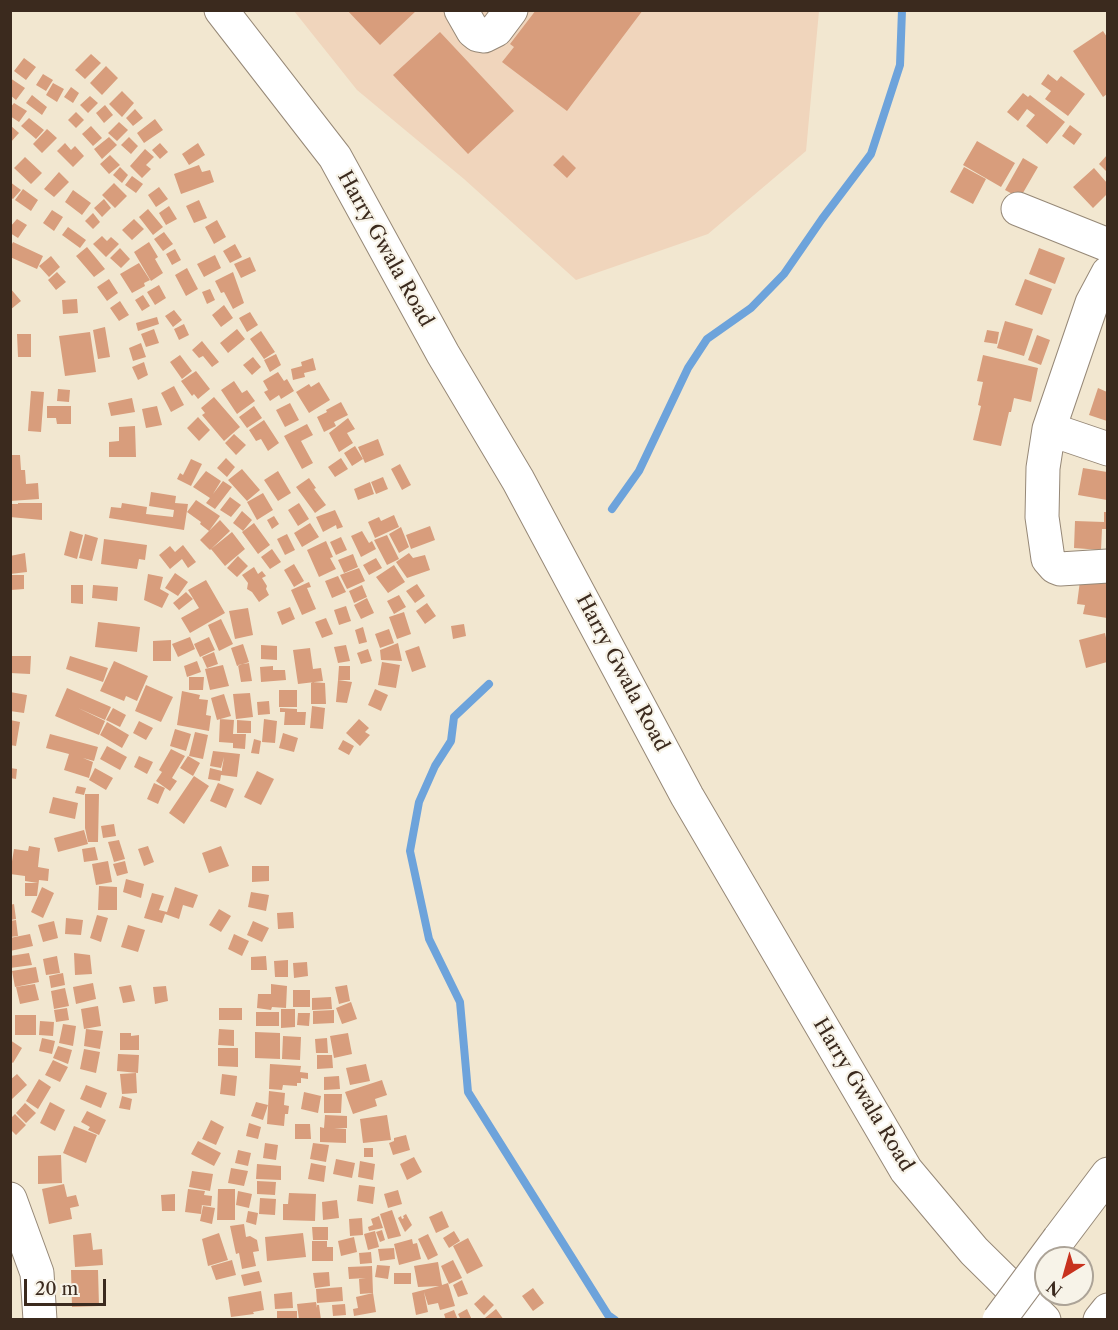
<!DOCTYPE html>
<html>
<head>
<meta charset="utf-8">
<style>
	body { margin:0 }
	#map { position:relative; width:1118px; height:1330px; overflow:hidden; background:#f2e7d0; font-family:"Libre Caslon Text",serif }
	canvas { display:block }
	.frame { position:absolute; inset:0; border:12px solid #3b2a1e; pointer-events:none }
	.north { position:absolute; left:1034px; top:1246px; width:60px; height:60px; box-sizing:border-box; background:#f7f3e8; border:2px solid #aca397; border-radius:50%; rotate:217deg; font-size:16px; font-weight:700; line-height:24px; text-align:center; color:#3b2a1e }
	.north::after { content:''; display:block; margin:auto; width:21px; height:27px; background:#c8321e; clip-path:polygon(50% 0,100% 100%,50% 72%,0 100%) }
	.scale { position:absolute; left:24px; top:1279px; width:82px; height:27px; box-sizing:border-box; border:3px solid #3b2a1e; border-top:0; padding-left:8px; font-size:18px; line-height:21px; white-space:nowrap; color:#3b2a1e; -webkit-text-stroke:4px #f7f3e8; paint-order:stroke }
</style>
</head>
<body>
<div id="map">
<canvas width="1118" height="1330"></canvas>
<div class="frame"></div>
<div class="north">N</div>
<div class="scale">20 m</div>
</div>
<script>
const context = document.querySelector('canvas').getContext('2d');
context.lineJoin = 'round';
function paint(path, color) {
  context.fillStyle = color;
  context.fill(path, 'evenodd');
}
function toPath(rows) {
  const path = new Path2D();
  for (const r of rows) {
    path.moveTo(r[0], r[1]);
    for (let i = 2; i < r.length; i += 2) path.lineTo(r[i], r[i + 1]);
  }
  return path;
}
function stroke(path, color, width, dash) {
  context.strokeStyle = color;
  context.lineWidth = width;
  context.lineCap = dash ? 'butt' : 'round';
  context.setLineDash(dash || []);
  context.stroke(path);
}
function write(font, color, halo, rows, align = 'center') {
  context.font = font + ' "Libre Caslon Text",serif';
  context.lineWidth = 4.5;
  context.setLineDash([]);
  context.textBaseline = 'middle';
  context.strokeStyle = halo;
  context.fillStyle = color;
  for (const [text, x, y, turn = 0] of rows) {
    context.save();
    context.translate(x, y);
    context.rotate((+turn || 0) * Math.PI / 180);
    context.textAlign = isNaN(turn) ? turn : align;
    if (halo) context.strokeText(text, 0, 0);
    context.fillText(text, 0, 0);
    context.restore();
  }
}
paint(toPath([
	[294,11,819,11,806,151,708,234,576,280,464,179,357,90]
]), '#f0d5bc');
stroke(toPath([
	[612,509,639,471,688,368,707,339,751,308,784,274,822,219,871,154,900,65,902,10],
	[489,684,454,717,451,741,435,766,419,802,410,851,429,939,460,1002,468,1092,608,1315,615,1320]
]), '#6da3db', 8);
paint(toPath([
	[347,10,417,10,380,45],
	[536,10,643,10,567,111,502,62,514,47,510,44],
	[1103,31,1107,37,1107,94,1103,97,1073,51],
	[440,32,514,111,468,154,393,75],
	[91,54,101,63,85,79,75,70],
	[24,58,36,67,26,80,14,71],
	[106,66,118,78,102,95,90,83],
	[43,74,53,80,46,91,36,85],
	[1048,74,1057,81,1061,76,1085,94,1068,116,1045,99,1051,91,1041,84],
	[10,78,25,88,16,100,10,95],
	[53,83,64,89,57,102,46,95],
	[71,87,79,93,73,103,64,97],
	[122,91,134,103,122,117,109,104],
	[1023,93,1028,97,1030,95,1065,122,1047,144,1026,126,1035,115,1027,109,1018,121,1007,112],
	[32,95,47,107,42,115,26,103],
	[90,96,98,103,88,113,80,105],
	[14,103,27,111,19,122,10,116,10,108],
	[105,105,113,115,104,123,96,113],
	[135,109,143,118,133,126,126,118],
	[76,112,84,120,76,128,68,120],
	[29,118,44,130,36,139,21,126],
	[155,119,163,130,144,143,137,133],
	[119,122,128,130,117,141,108,133],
	[10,125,19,133,10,143],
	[1070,125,1082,134,1074,145,1062,136],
	[91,126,102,138,93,146,82,134],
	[47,129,57,138,42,153,33,144],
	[109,137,117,145,102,159,94,149],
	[129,137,138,146,131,154,121,145],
	[977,141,1015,163,1001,187,963,165],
	[65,143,71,150,75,146,84,156,73,167,57,151],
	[160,143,168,152,160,159,152,150],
	[198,143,205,155,189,165,182,154],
	[145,149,154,157,146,165,151,169,142,178,130,166],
	[110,155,120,165,109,174,100,164],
	[563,155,576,168,567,178,553,165],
	[1107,155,1107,172,1099,164],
	[25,157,42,173,31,184,14,168],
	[1023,158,1038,167,1020,198,1005,190],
	[199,165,202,172,210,170,214,182,181,194,174,174],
	[120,167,128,175,122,183,113,175],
	[964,167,986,179,973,204,950,192],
	[1094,168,1107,183,1107,194,1093,208,1073,187],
	[59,172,69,182,54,197,44,189],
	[132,176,143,184,136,193,125,185],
	[10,182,21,190,13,199,10,197],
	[114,183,127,196,115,208,102,195],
	[159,187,168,199,156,207,148,195],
	[23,189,38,200,31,211,15,200],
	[73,190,91,203,82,215,65,202],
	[104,199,111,208,102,217,94,208],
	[199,200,207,218,194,223,186,206],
	[169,206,177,219,166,225,159,213],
	[148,209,163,227,153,235,139,217],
	[52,210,63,217,54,231,43,223],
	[93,213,100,222,93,229,85,221],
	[17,219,27,225,18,238,10,233,10,227],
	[134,219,144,229,132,240,122,230],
	[217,220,226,237,214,244,205,227],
	[68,227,86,240,80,248,62,235],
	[164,232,173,244,163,251,154,239],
	[102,236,107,241,111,237,119,244,106,257,93,244],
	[13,242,43,256,37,269,10,257,10,248],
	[149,242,158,257,155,259,163,273,151,281,134,252],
	[235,244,242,257,230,263,223,251],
	[87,247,105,269,94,277,76,256],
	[120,248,130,259,121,268,110,258],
	[1039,248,1065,258,1055,284,1029,274],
	[175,249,181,260,172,265,166,254],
	[215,255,221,268,204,277,197,264],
	[51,256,60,267,49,277,39,266],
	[250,257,256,271,241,278,234,264],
	[139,263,150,280,144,283,145,286,132,293,120,274],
	[187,268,198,289,186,296,175,275],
	[57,272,66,282,56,290,48,280],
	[233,272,244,303,233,309,224,292,221,293,215,281],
	[109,279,118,293,107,301,97,287],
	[1025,279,1052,289,1042,315,1015,305],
	[159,285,166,298,155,305,147,292],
	[10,288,21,301,10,310],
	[210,289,215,300,207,304,202,292],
	[143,295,150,306,142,311,135,300],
	[77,299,78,313,63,314,62,300],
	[120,301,129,315,119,321,110,308],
	[224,305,233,318,221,327,212,315],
	[174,310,182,320,173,327,165,316],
	[250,312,258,325,247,332,239,318],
	[157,317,159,324,138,331,136,323],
	[1005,321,1033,329,1024,356,997,348],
	[184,324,189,335,179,340,174,329],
	[105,327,110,357,98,359,93,330],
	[154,329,159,343,146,347,141,334],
	[237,329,245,339,228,353,220,343],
	[987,330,999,332,997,344,984,342],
	[261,331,275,352,264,359,250,339],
	[90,332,96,372,65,376,59,336],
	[17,334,31,334,31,357,18,357],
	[1037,335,1050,340,1041,365,1028,360],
	[202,341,219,362,212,367,203,356,199,358,192,350],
	[141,343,146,357,133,361,129,348],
	[276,354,281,365,270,372,264,360],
	[180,355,192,371,182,379,170,362],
	[983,355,1038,368,1031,402,1014,398,1011,412,1009,412,1001,446,973,440,981,406,978,405,983,382,977,381],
	[253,357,261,367,252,375,243,365],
	[313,358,316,370,304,373,305,377,293,380,291,369,302,366,301,362],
	[144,362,148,375,138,380,132,367],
	[196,371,210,389,198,399,194,394,192,396,181,381],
	[278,372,284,381,287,379,294,391,281,399,279,395,270,401,264,392,268,390,263,381],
	[234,381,242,393,247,390,255,401,237,414,221,390],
	[319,382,330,400,309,413,296,392,309,384,311,387],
	[174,386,184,405,171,412,161,393],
	[1098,388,1107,392,1107,421,1089,415],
	[58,389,70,390,69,402,57,401],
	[31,391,44,392,41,432,28,431],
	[214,397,240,427,224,441,202,415,205,413,201,408],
	[132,398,135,412,111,416,108,403],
	[341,402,348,415,334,422,336,426,324,432,317,417,327,412,326,410],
	[290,403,299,420,285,427,276,410],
	[47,406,71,406,71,424,57,424,56,418,47,418],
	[157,406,162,425,146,428,142,409],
	[254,406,262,418,247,428,239,417],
	[198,417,210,430,199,441,187,428],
	[348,418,355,429,347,433,353,443,339,452,329,433],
	[264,420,279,443,268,451,261,439,256,441,249,430],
	[307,424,313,435,301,441,313,463,302,469,284,436],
	[135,426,136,457,109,457,109,442,119,441,119,427],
	[234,434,246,445,236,455,225,443],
	[378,439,384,455,365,463,358,447],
	[355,446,363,459,352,466,344,453],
	[10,455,20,455,21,470,25,470,26,484,38,483,39,499,10,501],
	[226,458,235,467,227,477,217,468],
	[341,458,348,469,335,477,328,467],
	[191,459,202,464,191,486,177,479,180,473,183,475],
	[400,464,411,485,402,490,391,469],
	[1083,468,1107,472,1107,500,1078,495],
	[242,469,260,490,247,501,228,480],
	[206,471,221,481,213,494,223,481,232,487,215,509,206,503,210,498,193,487],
	[278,471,291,493,278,501,264,480],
	[383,477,388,489,376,494,371,482],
	[309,478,316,488,314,489,326,505,315,513,296,487],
	[370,482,374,494,358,500,354,489],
	[151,492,176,496,175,503,188,504,184,530,109,518,111,507,121,508,122,503,147,507,146,514,173,517,174,510,149,506],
	[263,493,273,510,257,520,247,502],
	[230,497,241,505,231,517,220,510],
	[196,500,220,516,209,531,200,524,201,522,187,512],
	[18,503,42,503,42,520,10,517,10,504,18,504],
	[299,503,309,519,298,526,288,510],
	[335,510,343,527,337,529,336,525,323,532,316,517],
	[242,511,252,520,243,531,233,523],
	[1104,512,1107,512,1107,529,1102,529,1101,550,1074,548,1075,521,1104,522],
	[394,515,399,527,375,538,368,522,379,517,381,521],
	[274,516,279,524,272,529,267,520],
	[220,520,230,531,210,550,200,540],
	[254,523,270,545,258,554,242,532],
	[310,523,319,537,302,547,294,533],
	[430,526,435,540,411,549,406,535],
	[401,527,409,547,399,553,389,534],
	[70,531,83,535,77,559,64,555],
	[362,531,369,543,372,541,376,549,361,557,351,536],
	[232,532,245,549,225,566,211,549],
	[85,534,98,538,92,561,79,558],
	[287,534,295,550,285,555,277,539],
	[387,535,399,559,387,565,374,540],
	[341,537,347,550,336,555,330,542],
	[104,539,147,545,145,560,139,559,137,569,101,564],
	[326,541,333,557,330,558,336,569,319,577,307,550],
	[183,545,196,562,188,568,182,559,170,569,159,555,170,546,175,552],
	[272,549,281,562,270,569,261,557],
	[25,553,27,572,10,574,10,556],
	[409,553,413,558,425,555,430,570,407,578,396,562],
	[353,554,358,567,344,573,338,560],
	[238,556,248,566,237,577,227,568],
	[376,558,382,568,369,575,363,565],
	[294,564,304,581,294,587,284,570],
	[394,565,405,582,388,593,376,577],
	[254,567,258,574,262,571,266,576,262,578,267,586,266,589,269,595,259,602,252,592,247,589,248,583,242,575],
	[359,568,365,581,347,589,340,575],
	[175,573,188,582,178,596,165,588],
	[1081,573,1107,577,1107,618,1083,614,1085,605,1077,604],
	[148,574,163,577,160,589,169,594,162,608,144,600],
	[10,575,24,575,24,589,11,590],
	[338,576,346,592,332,598,325,581],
	[206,580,225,613,190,633,181,618,199,608,188,590],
	[309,582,311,587,307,588,316,609,302,615,291,590],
	[417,584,425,596,415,603,406,591],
	[71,585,83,585,83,604,71,603],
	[93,585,118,587,117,601,92,598],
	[362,585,367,597,354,603,349,591],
	[186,592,193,599,179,610,173,603],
	[399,595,406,607,394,614,387,601],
	[367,598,374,613,361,619,354,605],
	[427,603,436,616,425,624,416,611],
	[346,606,351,621,339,625,334,610],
	[290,607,295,619,282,625,277,612],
	[248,608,253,635,235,639,229,611],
	[404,612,411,634,397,639,389,617],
	[326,618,333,634,322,638,315,622],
	[221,619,233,644,219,651,208,625],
	[98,622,140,627,137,652,95,647],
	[464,624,466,636,453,639,451,626],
	[363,627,367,642,359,644,355,630],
	[389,629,394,643,380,648,375,634],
	[1105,633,1107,643,1107,662,1086,668,1079,640],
	[190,637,195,649,178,657,172,644],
	[209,637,215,650,200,657,194,644],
	[171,640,171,661,153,661,153,641],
	[398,643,402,661,381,660,380,650],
	[243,644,249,662,237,666,231,648],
	[261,645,277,646,277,660,261,659],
	[346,645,350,661,338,663,334,647],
	[419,646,426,667,412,672,405,651],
	[310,648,313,669,321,668,323,681,298,684,293,650],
	[368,649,372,661,361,664,357,653],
	[214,652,218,664,207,668,202,657],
	[10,656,31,656,30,674,10,673],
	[70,656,108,668,103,682,66,669],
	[114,661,148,676,137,701,126,696,124,701,100,691],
	[197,661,201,672,187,677,184,666],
	[382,662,400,665,396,688,378,685],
	[249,663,252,681,241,682,238,665],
	[223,665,229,686,210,690,205,669],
	[273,666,273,670,285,670,286,680,261,682,260,667],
	[339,666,350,666,350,680,338,680],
	[189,677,204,677,203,690,189,690],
	[338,680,352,682,347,703,336,702],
	[311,682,325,683,326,704,311,704],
	[146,685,173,697,161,722,135,711],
	[67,688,111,707,105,720,78,708,105,721,99,735,55,716],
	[375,689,388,695,381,711,368,705],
	[279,690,297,690,297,707,279,707],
	[182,691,200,695,199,699,208,700,206,715,211,716,209,731,177,725],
	[10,692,27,695,24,713,10,711],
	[250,693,253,717,236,719,233,694],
	[224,694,231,716,217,720,211,698],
	[269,701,270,714,258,715,257,702],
	[312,706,325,708,323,729,310,728],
	[113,708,126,715,120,727,106,720],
	[280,708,297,709,297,712,306,712,305,725,284,725,285,712,280,712],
	[220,719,234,720,233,734,246,734,245,749,233,748,233,743,219,742],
	[264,719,277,721,275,743,262,742],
	[359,719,369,728,365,732,370,735,360,746,346,733],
	[10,720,20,722,16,746,10,745],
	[237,720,251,721,251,733,237,733],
	[139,721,153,728,146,740,133,733],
	[107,722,129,735,122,748,100,735],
	[175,729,191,734,186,751,170,746],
	[195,732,208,735,203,759,189,756],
	[283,733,298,738,294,752,279,748],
	[50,734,98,747,94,761,83,758,93,762,89,778,64,770,69,754,46,748],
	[254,739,261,741,259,754,251,753],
	[343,740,354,746,349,755,338,749],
	[107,746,127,757,120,770,100,759],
	[171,749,185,756,172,778,177,781,170,791,156,781,162,772,159,770],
	[213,751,240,754,237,777,221,775,220,781,208,779,210,768,222,771,222,769,224,757,221,768,210,766],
	[139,756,153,762,147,774,134,767],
	[188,756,200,763,193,776,180,768],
	[10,768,17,769,16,779,10,778],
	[95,768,113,778,106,790,89,780],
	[257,771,274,779,261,805,244,797],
	[194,776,209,786,184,824,169,813],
	[154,783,165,788,158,804,147,799],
	[218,783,234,789,226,808,210,801],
	[77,786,86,788,84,795,75,793],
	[85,794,99,794,98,842,88,842,85,828],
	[53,797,78,803,75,819,49,813],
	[114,824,116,836,103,838,101,826],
	[84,830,88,844,58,852,54,838],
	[119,840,125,859,114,862,108,842],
	[29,846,40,848,38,867,49,869,48,881,39,880,37,896,25,896,25,883,38,883,25,881,25,876,10,874,14,849,28,851],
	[148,846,154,862,144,866,138,849],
	[221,846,229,866,209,873,202,853],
	[95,847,98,860,84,862,82,849],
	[108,861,112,882,96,885,92,864],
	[125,861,128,873,117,876,113,864],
	[252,866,269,866,269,881,252,882],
	[126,879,144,884,141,898,123,892],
	[99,886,117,887,117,910,98,910],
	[42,887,54,893,43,918,31,912],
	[175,887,198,895,193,908,183,905,179,919,165,914,162,923,144,918,152,893,164,896,159,910,167,912],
	[251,892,269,895,266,911,248,907],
	[14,904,16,919,10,920,10,905],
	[219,909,231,916,221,932,209,925],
	[293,912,294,928,278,929,277,913],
	[97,915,108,918,101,942,90,938],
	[66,918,83,920,81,935,65,934],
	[16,920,18,936,10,937,10,921],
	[54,921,58,938,43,942,38,925],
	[253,921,269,928,262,942,247,935],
	[128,925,145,930,138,952,121,947],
	[30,934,33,946,10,951,10,938],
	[234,934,249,941,242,956,228,949],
	[29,953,32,965,10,968,10,956],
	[74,953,90,955,92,974,75,975],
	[57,956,60,973,46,975,43,959],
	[266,956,267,970,251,970,251,957],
	[288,960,288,977,275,977,274,961],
	[307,962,308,976,294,978,293,963],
	[36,967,39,982,15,987,12,971],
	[63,973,65,985,51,988,49,976],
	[93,983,96,999,76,1004,73,987],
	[35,984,39,1000,20,1004,16,987],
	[271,984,287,986,286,1008,272,1007,271,1010,257,1008,258,994,271,994],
	[131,985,135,1001,123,1003,119,987],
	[347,985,350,1001,339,1004,335,987],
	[166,986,168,1001,155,1004,153,987],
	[65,988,69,1006,54,1009,51,991],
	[293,990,310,990,310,1007,293,1007],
	[331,997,332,1009,312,1010,312,998],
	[351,1002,357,1019,342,1024,336,1008],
	[98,1006,101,1026,84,1029,81,1009],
	[67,1008,69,1020,56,1022,54,1010],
	[219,1008,242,1008,242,1020,219,1020],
	[281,1009,295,1009,295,1027,281,1028],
	[334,1010,334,1023,313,1024,313,1011],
	[256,1012,279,1012,279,1026,256,1026],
	[298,1013,310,1013,309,1026,297,1025],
	[15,1015,36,1015,36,1035,15,1035],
	[40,1021,54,1022,53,1036,39,1035],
	[63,1024,76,1026,73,1046,59,1043],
	[86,1029,103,1031,100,1049,84,1046],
	[219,1029,234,1030,234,1046,218,1045],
	[255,1032,280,1033,280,1059,255,1058],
	[120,1033,131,1033,131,1036,139,1035,139,1050,120,1050],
	[348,1033,352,1054,334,1058,330,1036],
	[283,1036,301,1037,300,1060,282,1059],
	[42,1038,55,1041,52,1054,39,1051],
	[327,1038,328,1053,316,1053,315,1039],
	[10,1040,22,1048,13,1063,10,1061],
	[58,1046,72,1050,68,1064,53,1058],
	[218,1048,238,1048,238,1067,218,1066],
	[84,1049,100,1052,96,1073,80,1069],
	[118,1054,139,1055,138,1073,117,1071],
	[317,1055,332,1055,333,1068,317,1069],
	[53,1060,68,1067,60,1082,45,1075],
	[270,1064,301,1066,300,1072,308,1073,308,1079,301,1078,301,1083,297,1083,297,1086,283,1085,282,1090,269,1089],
	[366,1064,370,1081,350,1085,346,1068],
	[136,1073,137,1093,122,1094,120,1074],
	[17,1074,27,1085,12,1099,10,1080],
	[222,1074,237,1076,235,1096,220,1094],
	[339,1076,340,1089,324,1090,324,1077],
	[39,1079,51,1087,38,1109,26,1101],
	[382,1080,387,1095,375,1099,377,1106,353,1114,345,1092],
	[86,1085,107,1093,101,1108,80,1099],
	[269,1091,285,1093,284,1105,289,1106,288,1114,285,1114,284,1126,267,1124],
	[304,1092,321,1096,318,1113,301,1109],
	[324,1094,342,1094,341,1113,324,1113],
	[122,1096,132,1099,130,1110,119,1108],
	[50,1102,65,1110,55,1131,40,1123],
	[256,1102,268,1105,263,1120,251,1116],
	[25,1103,36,1113,26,1123,16,1113],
	[87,1111,106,1120,99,1135,88,1130,90,1127,81,1122],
	[15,1114,26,1125,16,1135,10,1129,10,1119],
	[325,1115,347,1116,347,1128,334,1128,346,1129,346,1143,320,1142,320,1127,324,1128],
	[387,1115,391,1140,363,1143,360,1119],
	[211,1120,224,1127,216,1145,202,1139],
	[249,1123,261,1127,258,1139,246,1136],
	[295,1124,310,1124,311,1139,295,1139],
	[74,1126,97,1135,86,1163,63,1153],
	[406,1135,410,1150,393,1155,389,1143,394,1141,394,1138],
	[198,1141,221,1153,214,1166,191,1154],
	[265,1143,278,1145,276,1160,263,1158],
	[313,1143,329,1145,326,1162,310,1159],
	[364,1148,373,1148,373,1157,364,1157],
	[238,1150,251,1153,248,1166,235,1163],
	[61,1155,62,1183,38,1184,38,1156],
	[414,1157,422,1172,407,1180,400,1164],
	[336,1159,355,1163,352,1178,333,1174],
	[360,1161,375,1164,373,1180,358,1177],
	[311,1163,326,1166,324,1182,308,1179],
	[257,1164,281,1166,281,1180,256,1179],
	[231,1168,248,1171,244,1186,228,1183],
	[192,1171,213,1174,210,1191,189,1187],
	[257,1181,276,1182,275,1195,257,1194],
	[64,1184,67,1197,76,1195,79,1206,70,1208,72,1219,49,1224,42,1189],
	[359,1185,375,1187,373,1204,357,1201],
	[188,1189,205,1191,204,1195,212,1196,211,1206,200,1205,202,1205,201,1214,185,1212],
	[218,1189,235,1189,235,1220,217,1220],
	[398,1190,402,1204,388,1208,384,1194],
	[238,1191,252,1194,249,1208,236,1205],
	[289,1193,316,1194,315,1221,283,1220,283,1204,288,1204],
	[175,1194,175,1211,162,1211,161,1195],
	[260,1198,276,1199,275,1215,259,1214],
	[337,1200,339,1218,323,1220,322,1202],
	[203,1206,215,1208,212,1224,200,1221],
	[392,1210,401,1236,388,1239,380,1214],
	[248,1211,258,1213,256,1225,246,1222],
	[442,1211,449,1227,436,1233,429,1217],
	[406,1214,412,1225,405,1232,398,1218,401,1216,402,1219,404,1218,403,1216],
	[379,1216,383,1228,369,1231,368,1227,373,1225,371,1219],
	[362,1218,363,1235,350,1236,349,1219],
	[244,1224,246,1237,250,1236,257,1240,259,1251,253,1252,256,1266,242,1269,239,1253,236,1254,230,1226],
	[312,1227,328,1227,328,1240,313,1240],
	[382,1230,385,1240,380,1242,376,1232],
	[375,1231,379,1247,368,1250,364,1234],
	[454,1231,460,1241,449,1248,443,1238],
	[91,1233,93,1250,102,1249,103,1265,75,1267,73,1235],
	[219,1233,228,1260,208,1266,202,1239],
	[303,1233,306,1257,267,1261,265,1237],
	[428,1234,438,1255,428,1260,418,1239],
	[354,1237,357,1252,341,1256,338,1241],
	[468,1238,483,1266,467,1274,453,1246],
	[412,1239,413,1244,417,1243,421,1259,399,1265,394,1244],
	[312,1241,327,1241,327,1247,333,1247,333,1261,312,1261],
	[394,1248,395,1259,380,1261,378,1249],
	[371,1252,372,1263,360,1264,359,1253],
	[232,1260,236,1275,216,1280,211,1266],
	[453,1260,462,1278,449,1284,441,1266],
	[438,1262,442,1285,448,1283,455,1306,440,1310,438,1303,428,1305,424,1292,428,1312,416,1315,412,1293,439,1286,418,1287,414,1266],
	[377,1265,390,1266,388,1279,375,1277],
	[372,1266,373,1293,360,1294,359,1279,366,1278,349,1279,348,1267],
	[71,1270,98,1270,99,1306,72,1307],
	[259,1271,262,1282,244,1286,241,1275],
	[329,1272,330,1286,315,1288,313,1273],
	[394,1273,411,1273,411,1284,394,1284],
	[462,1280,468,1294,458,1297,453,1285],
	[342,1287,343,1301,317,1303,316,1289],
	[533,1288,544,1303,533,1311,522,1296],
	[261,1291,264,1310,253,1312,254,1314,231,1317,228,1297],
	[292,1292,293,1308,275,1309,274,1294],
	[373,1293,376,1312,354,1316,353,1309,358,1308,356,1297],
	[484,1295,494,1305,484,1315,474,1304],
	[316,1302,317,1308,317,1305,319,1305,321,1320,299,1320,297,1304],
	[345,1304,346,1315,333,1316,332,1305],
	[467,1309,472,1320,461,1320,458,1314],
	[496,1309,504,1320,486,1320,485,1318],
	[454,1310,458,1320,446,1320,444,1314],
	[277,1311,297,1311,297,1320,277,1320]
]), '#d89d7c');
const minor = toPath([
	[461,10,473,31,478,35,484,36,496,30,511,10],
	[1018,209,1108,245],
	[1108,273,1092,303,1049,429,1043,468,1042,517,1048,559,1055,567,1060,569,1108,566],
	[1049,429,1108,449],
	[10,1199,37,1273,40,1320]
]);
const major = toPath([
	[221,10,335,157,443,354,518,480,687,796,906,1170,974,1251,1044,1320]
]);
const highway = toPath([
	[1059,1239,1108,1174],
	[1100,1320,1108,1310]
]);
stroke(minor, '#968877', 35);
stroke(major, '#968877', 35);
stroke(highway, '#968877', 35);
stroke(minor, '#fff', 33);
stroke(major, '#fff', 33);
stroke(highway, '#fff', 33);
const highwayBridge = toPath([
	[999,1320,1059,1239]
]);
stroke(highwayBridge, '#968877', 35, []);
stroke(highwayBridge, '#fff', 33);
write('20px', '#3b2a1e', '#f7f3e8', [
	["Harry Gwala Road",385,249,61],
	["Harry Gwala Road",622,673,62],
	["Harry Gwala Road",863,1095,59]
]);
</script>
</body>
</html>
